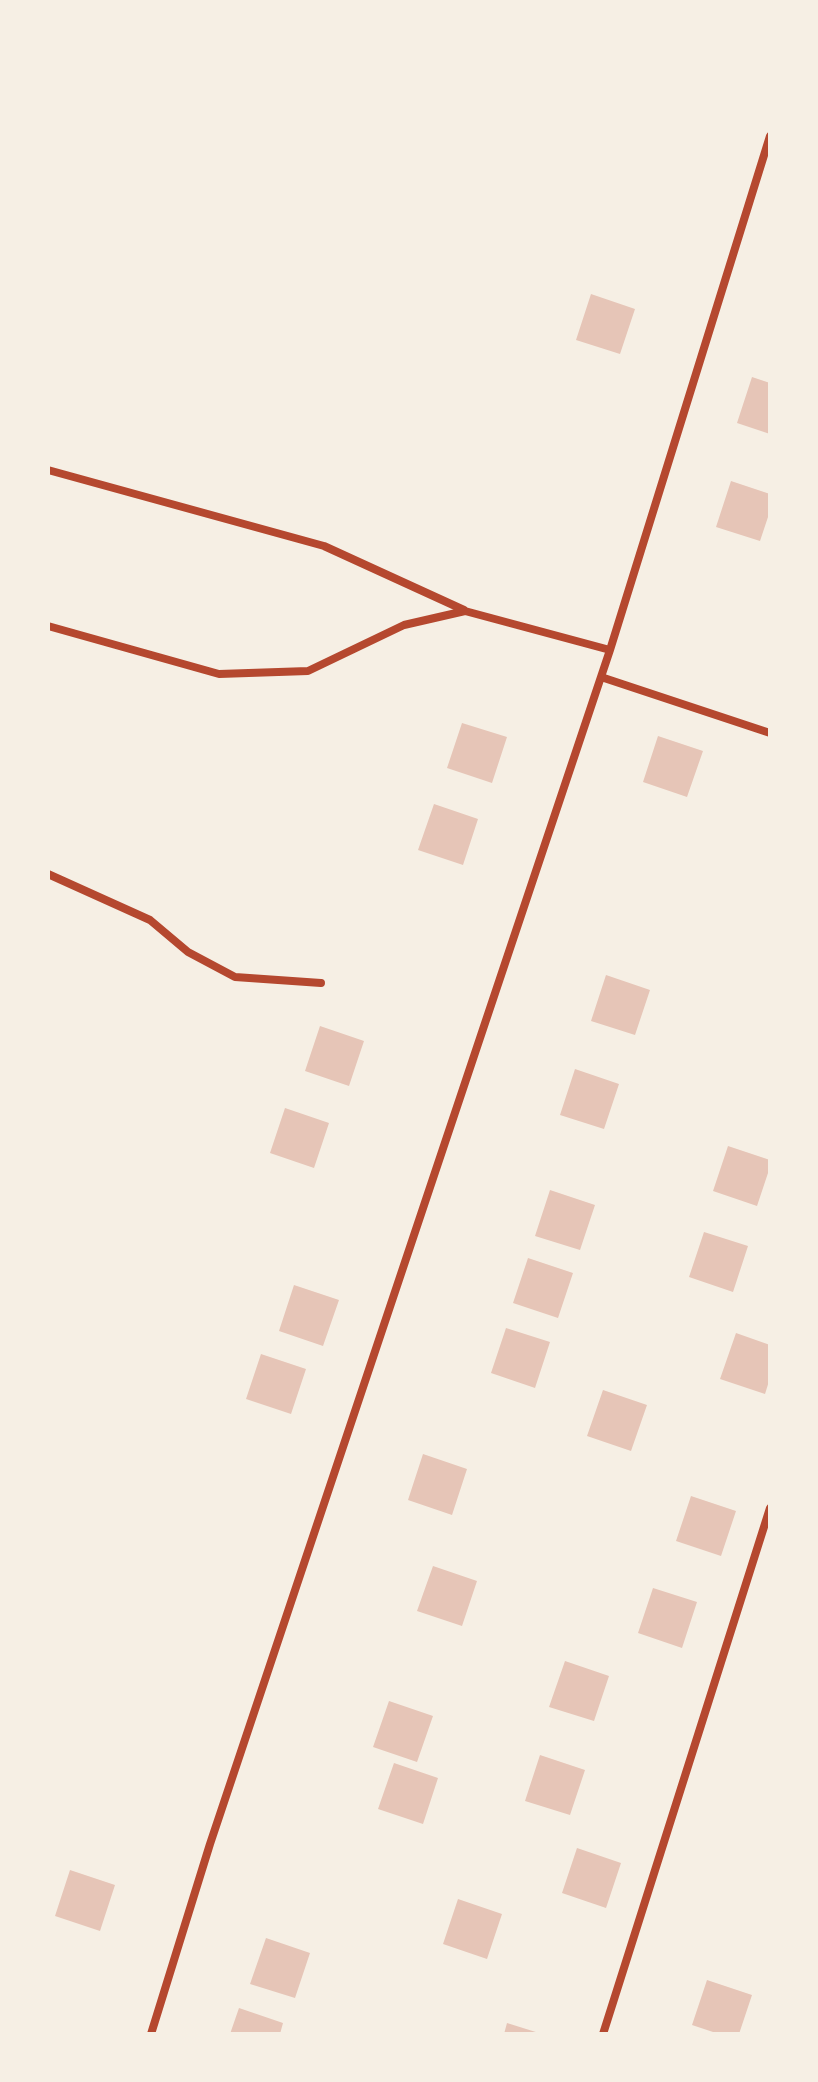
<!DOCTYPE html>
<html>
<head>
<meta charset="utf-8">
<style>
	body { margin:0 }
	#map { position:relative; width:818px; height:2082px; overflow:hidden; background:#f6efe4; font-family:Ubuntu,sans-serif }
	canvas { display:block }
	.frame { position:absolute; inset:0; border:50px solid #f6efe4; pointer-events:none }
</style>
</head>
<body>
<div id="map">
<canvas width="818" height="2082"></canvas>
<div class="frame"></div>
</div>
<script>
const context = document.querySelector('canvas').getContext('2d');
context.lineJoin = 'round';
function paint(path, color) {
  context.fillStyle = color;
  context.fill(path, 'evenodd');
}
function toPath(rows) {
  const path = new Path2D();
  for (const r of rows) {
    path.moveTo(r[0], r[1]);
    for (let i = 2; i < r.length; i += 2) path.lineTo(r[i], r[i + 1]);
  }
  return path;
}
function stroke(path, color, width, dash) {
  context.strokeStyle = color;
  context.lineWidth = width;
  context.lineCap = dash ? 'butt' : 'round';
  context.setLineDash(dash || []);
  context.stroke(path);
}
paint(toPath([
	[591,294,635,309,620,354,576,340],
	[752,377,770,383,770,434,737,423],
	[731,481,770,494,770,511,760,541,716,527],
	[462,723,507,737,492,783,447,768],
	[658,736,703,751,687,797,643,782],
	[434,804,478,819,463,865,418,850],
	[606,975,650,990,635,1035,591,1021],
	[320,1026,364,1041,349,1086,305,1071],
	[575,1069,619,1084,604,1129,560,1115],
	[285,1108,329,1123,314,1168,270,1153],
	[728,1146,770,1160,770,1167,757,1206,713,1191],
	[550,1190,595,1205,580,1250,535,1236],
	[704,1232,748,1246,733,1292,689,1277],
	[528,1258,573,1273,558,1318,513,1303],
	[294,1285,339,1300,323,1346,279,1331],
	[506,1328,550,1342,535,1388,491,1373],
	[736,1333,770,1345,770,1378,765,1394,720,1379],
	[261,1354,306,1369,291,1414,246,1399],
	[603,1390,647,1405,631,1451,587,1436],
	[423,1454,467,1469,452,1515,408,1500],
	[691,1496,736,1511,721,1556,676,1541],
	[433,1566,477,1581,462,1626,417,1611],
	[653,1588,697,1602,682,1648,638,1633],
	[565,1661,609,1676,594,1721,549,1707],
	[389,1701,433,1716,417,1762,373,1747],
	[540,1755,585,1770,570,1815,525,1801],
	[394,1763,438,1778,423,1824,378,1809],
	[577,1848,621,1863,606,1908,562,1893],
	[70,1870,115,1885,100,1931,55,1916],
	[458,1899,502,1914,487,1959,443,1944],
	[266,1938,310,1953,295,1998,250,1984],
	[707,1980,752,1995,739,2034,719,2034,692,2025],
	[239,2008,283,2023,280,2034,230,2034],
	[507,2023,539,2033,538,2034,504,2034]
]), '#e6c5b7');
stroke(toPath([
	[48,470,324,546,464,610],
	[48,626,219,674,308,671,404,625,465,611,610,650],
	[601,677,770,733],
	[48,874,150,920,188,952,235,977,321,983],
	[151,2034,210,1844,610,650,770,136],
	[603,2034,770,1508]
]), '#b5482f', 8);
</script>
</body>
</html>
